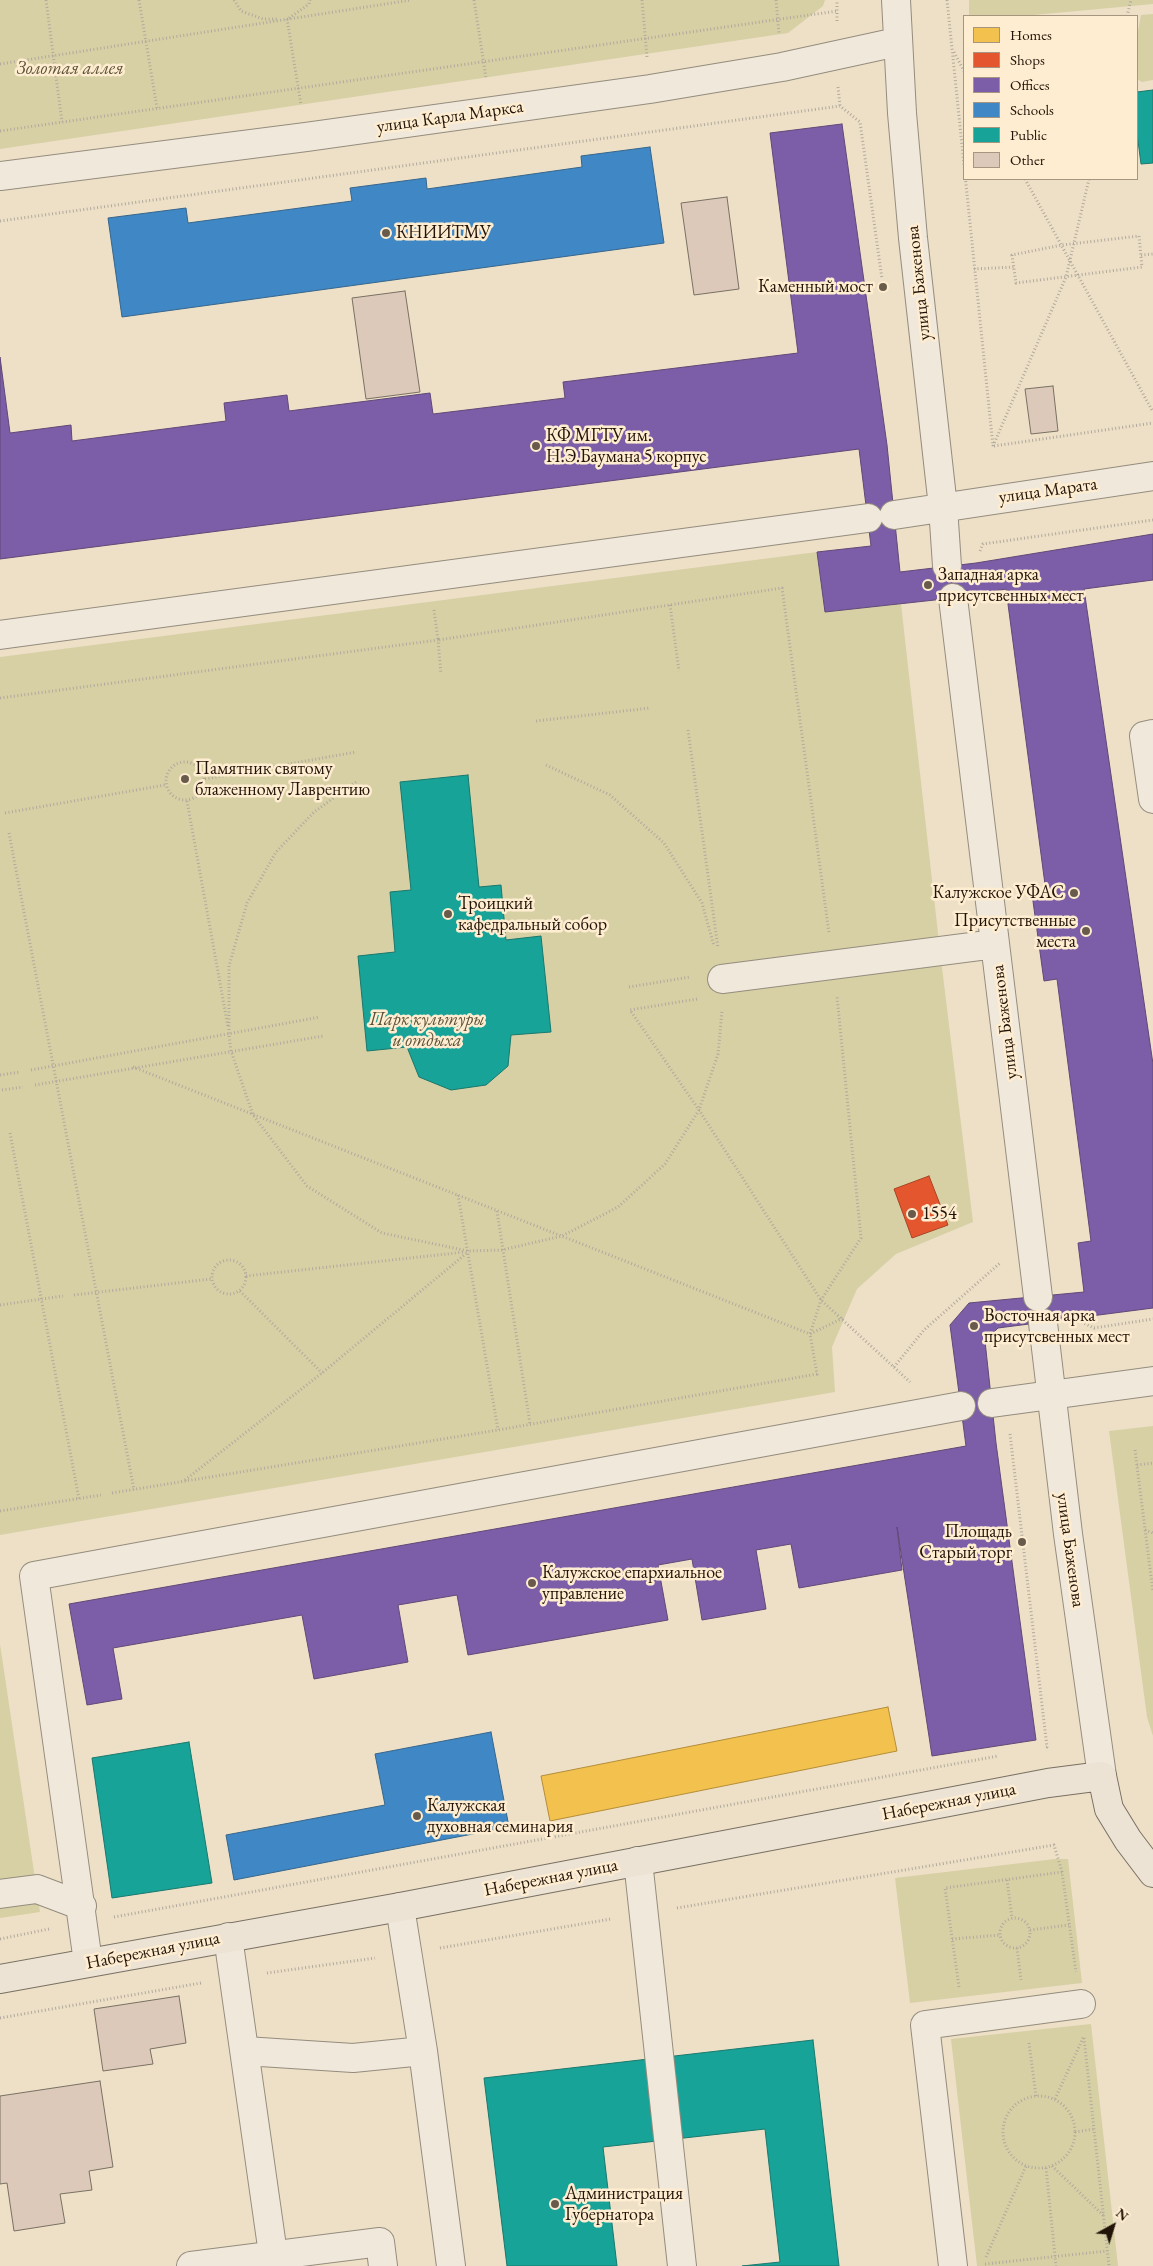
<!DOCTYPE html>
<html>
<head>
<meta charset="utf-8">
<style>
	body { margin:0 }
	#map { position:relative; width:1153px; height:2266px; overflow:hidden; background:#ede0c7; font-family:"EB Garamond",serif }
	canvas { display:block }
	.legend { position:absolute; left:963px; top:15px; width:175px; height:165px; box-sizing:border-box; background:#feedd0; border:1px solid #a69680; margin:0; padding:6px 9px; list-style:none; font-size:15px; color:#221308 }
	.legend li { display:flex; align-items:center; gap:10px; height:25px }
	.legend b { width:25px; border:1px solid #a69680 }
	.north { position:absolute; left:1088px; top:2201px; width:50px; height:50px; -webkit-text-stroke:4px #feedd0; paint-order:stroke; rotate:39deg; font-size:14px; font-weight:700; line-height:20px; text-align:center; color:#221308 }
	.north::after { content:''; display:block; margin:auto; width:18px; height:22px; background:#221308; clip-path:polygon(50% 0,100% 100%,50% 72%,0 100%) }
</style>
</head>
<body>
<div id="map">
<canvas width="1153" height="2266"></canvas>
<ul class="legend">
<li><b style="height:14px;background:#f2c14e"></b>Homes</li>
<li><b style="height:14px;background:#e4572e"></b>Shops</li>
<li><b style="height:14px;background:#7b5ea7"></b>Offices</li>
<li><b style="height:14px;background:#3f88c5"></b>Schools</li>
<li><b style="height:14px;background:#17a398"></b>Public</li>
<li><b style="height:14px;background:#dcc9b9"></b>Other</li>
</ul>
<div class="north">N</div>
</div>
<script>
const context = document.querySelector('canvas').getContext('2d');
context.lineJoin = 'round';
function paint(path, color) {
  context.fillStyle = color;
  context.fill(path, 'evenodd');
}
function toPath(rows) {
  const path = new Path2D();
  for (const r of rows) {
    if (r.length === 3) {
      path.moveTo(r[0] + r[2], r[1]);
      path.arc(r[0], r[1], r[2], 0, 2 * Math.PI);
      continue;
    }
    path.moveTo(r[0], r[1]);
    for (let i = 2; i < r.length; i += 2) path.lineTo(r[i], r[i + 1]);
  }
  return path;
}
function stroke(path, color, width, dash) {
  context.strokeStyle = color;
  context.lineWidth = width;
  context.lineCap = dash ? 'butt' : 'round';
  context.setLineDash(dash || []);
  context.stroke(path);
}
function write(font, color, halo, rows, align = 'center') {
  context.font = font + ' "EB Garamond",serif';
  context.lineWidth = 5;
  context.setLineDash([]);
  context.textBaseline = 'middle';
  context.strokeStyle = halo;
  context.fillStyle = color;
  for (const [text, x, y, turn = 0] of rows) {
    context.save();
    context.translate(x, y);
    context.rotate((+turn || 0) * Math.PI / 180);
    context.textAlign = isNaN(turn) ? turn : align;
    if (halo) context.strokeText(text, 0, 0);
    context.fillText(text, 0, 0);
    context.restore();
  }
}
paint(toPath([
	[0,0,825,0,823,6,788,33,0,149],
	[969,0,1153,0,1153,4,1023,16,969,16],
	[1153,14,1153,80,1142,82,1137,79,1137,36,1141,15],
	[817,552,825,612,901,604,940,951,973,1222,896,1254,857,1289,832,1347,835,1392,0,1535,0,657],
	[1153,1426,1153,1736,1147,1717,1109,1431],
	[0,1644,40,1912,0,1918],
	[1055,1859,1068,1859,1082,1983,910,2003,895,1878],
	[1091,2024,1118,2266,977,2266,951,2039]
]), '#d7d0a5');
const homes = toPath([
	[888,1707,897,1751,550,1821,541,1776,888,1707]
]);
paint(homes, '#f2c14e');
stroke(homes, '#b48d39', 1);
const shops = toPath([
	[929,1176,948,1225,912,1238,894,1189,929,1176]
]);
paint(shops, '#e4572e');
stroke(shops, '#aa4323', 1);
const offices = toPath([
	[842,124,887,445,900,572,976,563,1153,534,1153,580,1084,589,1153,1064,1153,1308,998,1328,985,1341,996,1443,1036,1740,932,1756,897,1527,902,1570,799,1588,791,1544,756,1550,766,1609,702,1620,692,1559,658,1565,668,1620,468,1655,457,1595,398,1605,408,1662,314,1679,302,1615,113,1648,122,1699,87,1705,69,1604,966,1446,950,1325,969,1303,1084,1292,1078,1243,1091,1241,1057,979,1044,981,1032,894,1046,892,1006,589,953,598,825,612,817,552,871,546,859,449,0,559,0,357,10,433,71,425,72,441,226,421,224,403,287,395,289,411,430,393,433,414,565,398,563,382,798,353,770,133,842,124]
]);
paint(offices, '#7b5ea7');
stroke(offices, '#604877', 1);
const schools = toPath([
	[650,147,664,243,122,317,108,218,186,208,188,223,352,201,350,188,426,178,427,189,582,167,581,156,650,147],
	[491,1732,509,1827,234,1880,226,1835,385,1805,375,1754,491,1732]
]);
paint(schools, '#3f88c5');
stroke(schools, '#36658c', 1);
const public = toPath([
	[1153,90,1153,163,1141,164,1137,133,1137,92,1153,90],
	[468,775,479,887,501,885,506,940,541,936,551,1032,511,1035,508,1066,486,1085,451,1090,419,1077,407,1047,367,1051,358,956,395,952,390,892,411,890,400,782,468,775],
	[189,1742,212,1883,112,1898,92,1758,189,1742],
	[813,2040,839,2266,742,2266,780,2262,765,2129,603,2147,617,2266,507,2266,484,2078,813,2040]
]);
paint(public, '#17a398');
stroke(public, '#1a786d', 1);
const building = toPath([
	[727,197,739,289,694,295,681,203,727,197],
	[405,291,420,392,366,399,352,298,405,291],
	[1053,386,1058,431,1031,434,1025,389,1053,386],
	[179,1996,186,2043,150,2049,153,2064,103,2071,94,2009,179,1996],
	[100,2081,113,2167,89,2171,92,2190,60,2194,65,2223,14,2231,7,2183,0,2184,0,2096,100,2081]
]);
paint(building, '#dcc9b9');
stroke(building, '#797062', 1);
const minor = toPath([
	[896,0,902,113,913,238,943,507,947,566],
	[0,176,306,137,650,89,782,67,897,42],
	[894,515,1153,476],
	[953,598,1038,1297],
	[0,635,868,518],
	[1153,734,1144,736,1153,799],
	[722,979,995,944],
	[1043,1323,1068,1534,1102,1776],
	[992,1403,1153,1381],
	[638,1861,682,2266],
	[0,1894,37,1889,82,1906],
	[400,1907,423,2051,451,2266],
	[228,1937,273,2254],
	[88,1962,34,1576,961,1406],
	[245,2051,353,2058,423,2051],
	[191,2266,380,2242,383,2266],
	[953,2266,925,2025,1081,2004]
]);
const major = toPath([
	[0,1979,400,1907,1048,1783,1102,1776,1109,1809,1128,1840,1153,1873]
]);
stroke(minor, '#958c7d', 30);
stroke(major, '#797062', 30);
stroke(toPath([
	[46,0,62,122],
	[139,0,157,108],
	[234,0,241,11,263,19,278,19],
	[474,0,486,78],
	[642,0,647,57],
	[776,0,779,34],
	[947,0,993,446],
	[1127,16,1131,0],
	[289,18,309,4,310,0],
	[287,19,301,105],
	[837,21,837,0],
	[954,52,964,71],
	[0,64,411,0],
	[838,87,840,106],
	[0,131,837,11],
	[1025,179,1153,412],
	[0,221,840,106,860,122,882,279],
	[1139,236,1142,267,1016,283,1012,255,1062,245,1139,236],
	[1141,255,1153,254],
	[974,269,1014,267],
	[993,446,1066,277,1089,179],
	[994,446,1153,423],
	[980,551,983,544,1153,520],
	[670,605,679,671],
	[434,610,438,640,782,588,829,933],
	[0,698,438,640,441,674],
	[536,721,650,708],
	[688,730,718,948],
	[185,781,19],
	[546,765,610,795,664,843,702,903,714,946],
	[205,779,356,752],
	[356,782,314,812,276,852,247,903,229,966,229,1035,231,1051,253,1115,307,1186,382,1233,468,1251,502,1250,562,1236,618,1207,665,1164,699,1110,718,1054,722,1011],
	[187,801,228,1027],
	[5,813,165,785],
	[9,833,134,1490],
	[629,987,690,977],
	[697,999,630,1010,699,1110,821,1300,910,1382],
	[133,1067,810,1334,843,1318],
	[31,1070,320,1017],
	[0,1075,20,1072],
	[35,1085,323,1036],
	[2,1090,23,1087],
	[10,1133,79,1499],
	[458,1195,498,1430],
	[497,1211,530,1424],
	[229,1277,17],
	[246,1276,465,1252],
	[240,1291,322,1373],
	[74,1295,211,1279],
	[0,1305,63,1296],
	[1075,1319,1094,1328,1153,1319],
	[894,1367,924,1330,1000,1263],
	[1010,1434,1047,1747,1044,1748],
	[1135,1450,1153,1592],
	[1137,1465,1153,1463],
	[185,1480,322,1373,468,1252],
	[112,1493,498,1430,817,1374,810,1334,821,1300,861,1238,837,996],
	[0,1511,101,1495],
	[1145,1530,1153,1533],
	[1007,1880,1012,1918],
	[677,1908,1054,1845,1062,1872,1076,1972],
	[114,1917,998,1756],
	[1015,1933,15],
	[1030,1930,1069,1925],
	[0,1939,49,1929],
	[952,1939,1000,1935],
	[440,1948,611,1919],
	[1017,1948,1021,1980],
	[267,1973,375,1958],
	[959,1987,945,1888,1062,1872],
	[0,2018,201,1983],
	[1084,2038,1109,2266],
	[1029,2043,1036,2096],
	[1039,2132,36],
	[1055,2099,1084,2036],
	[1075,2132,1094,2129],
	[1052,2166,1104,2216],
	[1046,2168,1056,2266],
	[986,2257,1026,2166],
	[985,2264,1107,2251]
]), '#b1a99c', 3, [1, 2.5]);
stroke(minor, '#efe8db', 28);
stroke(major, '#ece3d5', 28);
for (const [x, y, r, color] of [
	[386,233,5,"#695b4b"],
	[883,287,5,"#695b4b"],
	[536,446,5,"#695b4b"],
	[928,585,5,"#695b4b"],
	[185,779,5,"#695b4b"],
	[1074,893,5,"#695b4b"],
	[448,914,5,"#695b4b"],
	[1086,931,5,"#695b4b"],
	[912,1214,5,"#695b4b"],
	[974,1326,5,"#695b4b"],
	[1022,1542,5,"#695b4b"],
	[532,1583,5,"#695b4b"],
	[417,1816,5,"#695b4b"],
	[555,2204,5,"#695b4b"]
]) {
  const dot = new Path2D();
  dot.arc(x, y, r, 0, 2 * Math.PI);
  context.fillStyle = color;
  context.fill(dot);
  stroke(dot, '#feedd0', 2);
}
write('italic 18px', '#5b5036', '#feedd0', [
	["Золотая аллея",70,69],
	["Парк культуры",427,1020],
	["и отдыха",427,1041]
]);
write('18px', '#221308', '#feedd0', [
	["улица Карла Маркса",450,117,-8],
	["улица Баженова",919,283,-96],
	["улица Марата",1048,491,-8],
	["улица Баженова",1005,1022,-97],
	["улица Баженова",1070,1550,82],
	["Набережная улица",949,1802,-11],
	["Набережная улица",551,1878,-11],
	["Набережная улица",153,1951,-11]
]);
write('18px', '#221308', '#feedd0', [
	["КНИИТМУ",396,233],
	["Каменный мост",873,287,"right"],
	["КФ МГТУ им.",546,436],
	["Н.Э.Баумана 5 корпус",546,457],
	["Западная арка",938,575],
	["присутсвенных мест",938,596],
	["Памятник святому",195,769],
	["блаженному Лаврентию",195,790],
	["Калужское УФАС",1064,893,"right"],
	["Троицкий",458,904],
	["кафедральный собор",458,925],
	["Присутственные",1076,921,"right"],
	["места",1076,942,"right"],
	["1554",922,1214],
	["Восточная арка",984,1316],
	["присутсвенных мест",984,1337],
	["Площадь",1012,1532,"right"],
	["Старый торг",1012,1553,"right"],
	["Калужское епархиальное",542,1573],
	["управление",542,1594],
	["Калужская",427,1806],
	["духовная семинария",427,1827],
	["Администрация",565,2194],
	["Губернатора",565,2215]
], 'left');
</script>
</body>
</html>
